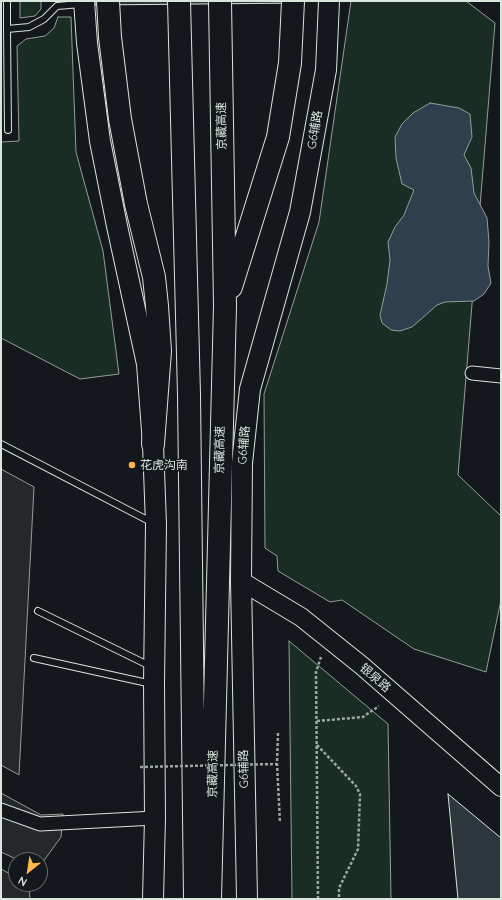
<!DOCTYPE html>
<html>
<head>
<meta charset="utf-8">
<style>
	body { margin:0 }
	#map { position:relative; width:502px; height:900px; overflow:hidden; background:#14181c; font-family:Quicksand,sans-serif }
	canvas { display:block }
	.frame { position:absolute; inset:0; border:2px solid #d8e6dc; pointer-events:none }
	.north { position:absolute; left:8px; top:852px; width:40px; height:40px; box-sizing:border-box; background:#14181c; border:1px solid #626a69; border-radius:50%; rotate:210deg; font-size:11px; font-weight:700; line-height:16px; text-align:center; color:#d8e6dc }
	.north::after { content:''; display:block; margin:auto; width:14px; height:18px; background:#ffb74d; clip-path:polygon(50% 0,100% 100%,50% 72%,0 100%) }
</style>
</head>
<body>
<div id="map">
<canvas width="502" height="900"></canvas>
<div class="frame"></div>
<div class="north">N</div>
</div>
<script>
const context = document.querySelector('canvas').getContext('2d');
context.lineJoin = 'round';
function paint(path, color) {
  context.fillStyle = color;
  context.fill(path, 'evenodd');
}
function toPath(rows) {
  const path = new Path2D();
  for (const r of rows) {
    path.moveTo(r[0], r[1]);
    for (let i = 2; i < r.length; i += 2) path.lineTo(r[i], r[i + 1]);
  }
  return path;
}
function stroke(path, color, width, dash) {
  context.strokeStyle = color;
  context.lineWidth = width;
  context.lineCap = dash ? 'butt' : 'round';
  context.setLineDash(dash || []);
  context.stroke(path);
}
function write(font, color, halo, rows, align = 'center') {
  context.font = font + ' Quicksand,"Noto Sans SC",sans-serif';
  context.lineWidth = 3;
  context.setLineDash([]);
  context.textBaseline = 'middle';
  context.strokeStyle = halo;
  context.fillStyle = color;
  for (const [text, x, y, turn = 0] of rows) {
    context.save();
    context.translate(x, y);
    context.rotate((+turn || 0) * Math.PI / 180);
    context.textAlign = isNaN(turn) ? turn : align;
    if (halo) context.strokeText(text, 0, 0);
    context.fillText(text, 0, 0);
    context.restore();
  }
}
const green = toPath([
	[20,1,41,1,41,9,35,16,20,18,20,1],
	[351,1,466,1,495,23,458,475,501,516,501,600,486,672,414,649,342,600,330,602,278,571,277,556,265,548,264,394,319,222,351,1],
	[58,17,71,17,76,152,103,251,119,374,80,379,1,338,1,142,19,141,17,46,26,39,45,36,54,28,58,17],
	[289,641,388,724,391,899,292,899,289,641]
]);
paint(green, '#1a2d24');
stroke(green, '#939e99', 1);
const parking = toPath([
	[1,469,34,487,19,775,1,765,1,469],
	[1,793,41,815,63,814,61,837,40,866,40,860,18,860,1,852,1,793],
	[1,869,16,877,16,884,29,884,30,899,1,899,1,869]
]);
paint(parking, '#24282b');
stroke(parking, '#939e99', 1);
const water = toPath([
	[430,103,459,108,470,114,472,137,464,155,471,168,474,193,487,218,489,242,488,266,491,283,484,294,474,301,445,302,437,305,412,327,400,331,391,330,382,323,380,315,387,284,390,260,388,242,395,227,404,215,414,190,402,184,396,158,395,137,402,124,413,113,430,103]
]);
paint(water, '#2f3f4d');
stroke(water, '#939e99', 1);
const building = toPath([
	[95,1,301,1,301,3,95,5,95,1],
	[448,794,501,838,501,899,458,899,448,794]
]);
paint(building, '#2c363c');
stroke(building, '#d8e6dc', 1);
const lane = toPath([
	[7,1,7,29,29,27,44,19,57,6,81,4],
	[7,29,8,130],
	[1,444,153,523],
	[38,611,152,667],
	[34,658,152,684]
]);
const street = toPath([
	[472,373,501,376],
	[1,810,40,824,155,818]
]);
const secondary = toPath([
	[241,581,301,617,361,665,501,787]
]);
const primary = toPath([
	[84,1,87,43,100,141,117,226,147,364,153,444,156,524,154,684,155,818,153,899],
	[247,899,241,581,242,463,250,389,300,212,326,70,329,1]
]);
const highway = toPath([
	[108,1,110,37,120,119,136,204,154,277,157,306,160,351,153,444],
	[179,1,189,395,195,899],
	[231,287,278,137,290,63,293,1],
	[210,899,225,306,220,1]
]);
stroke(lane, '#d8e6dc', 8);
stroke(street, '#d8e6dc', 15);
stroke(secondary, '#d8e6dc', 20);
stroke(primary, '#d8e6dc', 22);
stroke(highway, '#d8e6dc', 24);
stroke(toPath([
	[317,721,363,717,379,706],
	[278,733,277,764,280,823],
	[317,745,356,786,360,794,358,849,339,888,339,899],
	[318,899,316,672,321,657]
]), '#9da8a2', 2.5, [3, 2]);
stroke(lane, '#14181c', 6);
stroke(street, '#14181c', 13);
stroke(secondary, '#14181c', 18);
stroke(primary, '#14181c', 20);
stroke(highway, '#14181c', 22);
stroke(toPath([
	[140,767,277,764]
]), '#9da8a2', 2.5, [3, 2]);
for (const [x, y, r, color] of [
	[132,465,4,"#ffb74d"]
]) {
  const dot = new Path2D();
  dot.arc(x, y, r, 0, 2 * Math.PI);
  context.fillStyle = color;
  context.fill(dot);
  stroke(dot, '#14181c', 1.5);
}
write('12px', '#d8e6dc', '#14181c', [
	["京藏高速",222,126,-91],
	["G6辅路",315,130,-80],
	["G6辅路",244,445,-85],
	["京藏高速",220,450,-89],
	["银泉路",375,678,41],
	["G6辅路",244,769,-91],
	["京藏高速",213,774,-89]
]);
write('12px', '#d8e6dc', '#14181c', [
	["花虎沟南",140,465]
], 'left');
</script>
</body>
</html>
